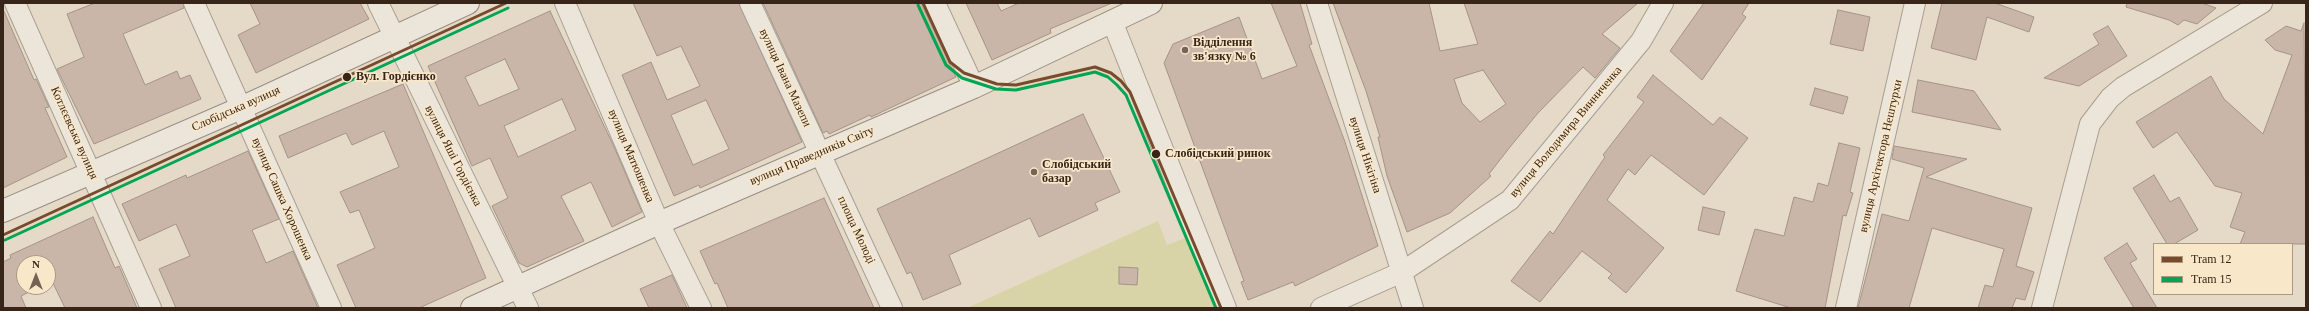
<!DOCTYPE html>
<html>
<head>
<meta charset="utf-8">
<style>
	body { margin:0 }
	#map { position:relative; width:2309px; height:311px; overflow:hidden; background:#e5d9c7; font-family:"Times New Roman",serif }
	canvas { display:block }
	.frame { position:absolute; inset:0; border:4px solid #372519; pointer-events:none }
	.legend { position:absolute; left:2153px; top:243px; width:140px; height:52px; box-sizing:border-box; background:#f9e7ca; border:1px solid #ab9983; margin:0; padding:5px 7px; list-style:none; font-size:12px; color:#372519 }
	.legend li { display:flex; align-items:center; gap:8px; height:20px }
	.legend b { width:20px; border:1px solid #ab9983 }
	.north { position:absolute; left:16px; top:255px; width:40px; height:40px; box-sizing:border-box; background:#f9e7ca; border:1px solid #ab9983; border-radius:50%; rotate:0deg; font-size:11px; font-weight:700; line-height:16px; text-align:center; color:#372519 }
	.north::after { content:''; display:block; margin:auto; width:14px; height:18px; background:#746456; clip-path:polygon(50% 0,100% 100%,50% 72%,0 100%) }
</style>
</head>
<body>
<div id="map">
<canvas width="2309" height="311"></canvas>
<div class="frame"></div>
<ul class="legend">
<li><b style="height:5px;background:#7a4b2a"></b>Tram 12</li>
<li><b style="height:5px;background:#00a651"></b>Tram 15</li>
</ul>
<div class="north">N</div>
</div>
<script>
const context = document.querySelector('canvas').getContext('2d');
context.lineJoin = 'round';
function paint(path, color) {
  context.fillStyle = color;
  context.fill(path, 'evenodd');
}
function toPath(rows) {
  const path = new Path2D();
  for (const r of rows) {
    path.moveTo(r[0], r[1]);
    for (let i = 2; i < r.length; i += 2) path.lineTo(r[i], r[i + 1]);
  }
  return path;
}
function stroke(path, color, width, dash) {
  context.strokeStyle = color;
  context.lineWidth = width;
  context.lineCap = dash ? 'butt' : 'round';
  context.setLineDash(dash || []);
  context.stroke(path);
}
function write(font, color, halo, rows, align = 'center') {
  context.font = font + ' "Times New Roman",serif';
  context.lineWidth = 3.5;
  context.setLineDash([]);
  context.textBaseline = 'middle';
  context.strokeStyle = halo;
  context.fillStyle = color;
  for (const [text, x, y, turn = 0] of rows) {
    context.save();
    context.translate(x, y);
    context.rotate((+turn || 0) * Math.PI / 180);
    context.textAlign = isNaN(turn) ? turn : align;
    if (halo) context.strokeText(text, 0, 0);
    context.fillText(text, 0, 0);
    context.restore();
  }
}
paint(toPath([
	[1158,221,1167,245,1193,235,1223,308,967,308]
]), '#d9d4a7');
const building = toPath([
	[95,3,183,3,184,8,123,34,145,85,177,71,180,79,190,75,201,99,94,144,57,69,84,57,67,14,95,3],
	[250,3,360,3,369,19,256,73,238,35,260,24,250,3],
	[633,3,739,3,802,142,700,188,699,185,674,196,622,75,651,62,667,100,700,86,681,46,657,56,633,3],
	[706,100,729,149,693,165,671,115,706,100],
	[763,3,921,3,956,77,871,117,870,115,829,134,827,131,823,133,763,3],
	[966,3,997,3,1001,11,1019,3,1112,3,1050,29,1051,33,992,60,966,3],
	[1271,3,1300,3,1312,44,1309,45,1345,142,1378,246,1295,286,1293,282,1248,300,1241,282,1244,281,1164,63,1173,44,1239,17,1262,79,1297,66,1271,3],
	[1333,3,1429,3,1440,51,1478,44,1464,3,1638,3,1602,34,1620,48,1595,78,1583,67,1538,113,1510,147,1489,174,1491,176,1450,213,1407,232,1387,176,1378,137,1380,137,1366,91,1333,3],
	[1483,70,1506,104,1480,122,1462,103,1454,79,1483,70],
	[1704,3,1749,3,1742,14,1746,17,1702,80,1670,51,1704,3],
	[1942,3,1995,3,2034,17,2029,32,1987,17,1976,60,1931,48,1942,3],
	[2127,3,2202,3,2216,8,2197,24,2184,20,2178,25,2169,20,2126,7,2127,3],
	[3,9,34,80,36,79,49,107,45,108,67,157,3,188,3,9],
	[1838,10,1870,17,1863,51,1830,44,1838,10],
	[550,11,615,149,642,212,612,227,591,182,561,196,584,241,527,267,519,263,492,206,508,198,490,158,472,166,428,66,550,11],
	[505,59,519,89,479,106,465,77,505,59],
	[562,99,576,130,518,157,504,126,562,99],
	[2304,23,2306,244,2240,244,2245,232,2230,227,2242,193,2215,186,2177,132,2153,148,2136,122,2211,76,2224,99,2263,134,2292,55,2275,50,2265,40,2286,26,2301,31,2304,23],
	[2108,26,2127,56,2079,86,2044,78,2099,44,2093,34,2108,26],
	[1653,75,1713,125,1720,117,1748,138,1704,195,1651,155,1635,175,1628,169,1607,200,1664,248,1626,293,1608,278,1612,274,1582,251,1540,302,1511,281,1550,231,1553,234,1605,157,1603,155,1644,102,1637,97,1653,75],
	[1918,80,1974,91,2001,130,1912,112,1918,80],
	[403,84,486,278,419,308,356,308,337,265,375,248,359,210,350,213,340,192,399,167,384,131,352,145,346,133,288,158,279,136,403,84],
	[1815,88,1848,97,1843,114,1810,105,1815,88],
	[1083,114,1120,192,1095,203,1098,210,1039,237,1030,218,949,255,961,284,923,300,911,272,907,274,877,209,1083,114],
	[1839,143,1860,148,1850,192,1853,193,1846,216,1843,215,1825,308,1791,308,1736,291,1755,229,1784,236,1794,197,1813,202,1818,183,1828,186,1839,143],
	[1894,146,1967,159,1926,177,2032,208,2016,266,2034,272,2025,300,2016,298,2012,308,1978,308,1985,285,1993,287,2004,249,1932,228,1909,308,1858,308,1882,214,1909,221,1924,168,1892,159,1894,146],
	[248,151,279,219,252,230,266,263,293,251,318,308,176,308,159,269,190,256,176,224,139,241,122,204,186,175,187,178,248,151],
	[2154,175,2170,202,2179,197,2198,230,2174,244,2167,244,2133,188,2154,175],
	[824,198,874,308,728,308,717,283,715,284,700,251,824,198],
	[1703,207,1725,212,1719,235,1698,230,1703,207],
	[93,217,115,268,119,266,137,308,65,308,52,281,48,283,48,263,24,263,24,287,39,287,21,296,26,308,3,308,3,262,11,258,10,255,93,217],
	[2127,243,2137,259,2130,263,2157,308,2134,308,2104,258,2127,243],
	[1119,267,1138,268,1137,285,1119,284,1119,267],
	[672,275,687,308,649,308,640,289,672,275]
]);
paint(building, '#c9b6a8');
stroke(building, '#a49487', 1);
const minor = toPath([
	[15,3,151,308],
	[194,3,331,308],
	[378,3,528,308],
	[565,3,659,223,701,308],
	[750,3,892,308],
	[935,3,974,87],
	[1317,3,1413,308],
	[1112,21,1226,308],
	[1321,308,1402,272,1510,200,1641,41,1663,3],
	[1846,308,1915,3],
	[2042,308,2090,124,2110,98,2123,87,2262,3]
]);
const secondary = toPath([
	[3,211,241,108,468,3],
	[472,308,659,223,974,87,1151,3]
]);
stroke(minor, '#a99e91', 22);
stroke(secondary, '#998d81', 24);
stroke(minor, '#ece5da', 20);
stroke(secondary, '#ece5da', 22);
stroke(toPath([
	[923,3,950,62,964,73,997,84,1016,85,1095,67,1111,73,1121,81,1130,92,1221,308],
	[3,235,506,3]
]), '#7a4b2a', 3);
stroke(toPath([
	[918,5,946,65,962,78,996,89,1016,90,1095,72,1108,77,1117,85,1126,95,1216,308],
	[5,240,508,8]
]), '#00a651', 3);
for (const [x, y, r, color] of [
	[1185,50,4,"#746456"],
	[347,77,5,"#372519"],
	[1156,154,5,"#372519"],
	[1034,172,4,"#746456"]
]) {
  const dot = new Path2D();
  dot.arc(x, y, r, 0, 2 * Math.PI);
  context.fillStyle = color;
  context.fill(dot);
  stroke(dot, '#f9e7ca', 1.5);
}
write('bold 12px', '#372519', '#f9e7ca', [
	["Відділення",1193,43],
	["зв'язку № 6",1193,57],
	["Слобідський",1042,165],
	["базар",1042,179]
], 'left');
write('bold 12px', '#372519', '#f9e7ca', [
	["Вул. Гордієнко",356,77],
	["Слобідський ринок",1165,154]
], 'left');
write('12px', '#372519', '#f9e7ca', [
	["вулиця Івана Мазепи",785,78,65],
	["Слобідська вулиця",236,109,-24],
	["вулиця Володимира Винниченка",1566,132,-50],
	["Котлєєвська вулиця",74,133,66],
	["вулиця Нікітіна",1365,155,72],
	["вулиця Яші Гордієнка",453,156,63],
	["вулиця Матюшенка",631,156,67],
	["вулиця Праведників Світу",812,156,-23],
	["вулиця Архітектора Нештурхи",1881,156,-77],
	["вулиця Сашка Хорошенка",282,199,66],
	["площа Молоді",856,230,65]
]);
</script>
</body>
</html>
